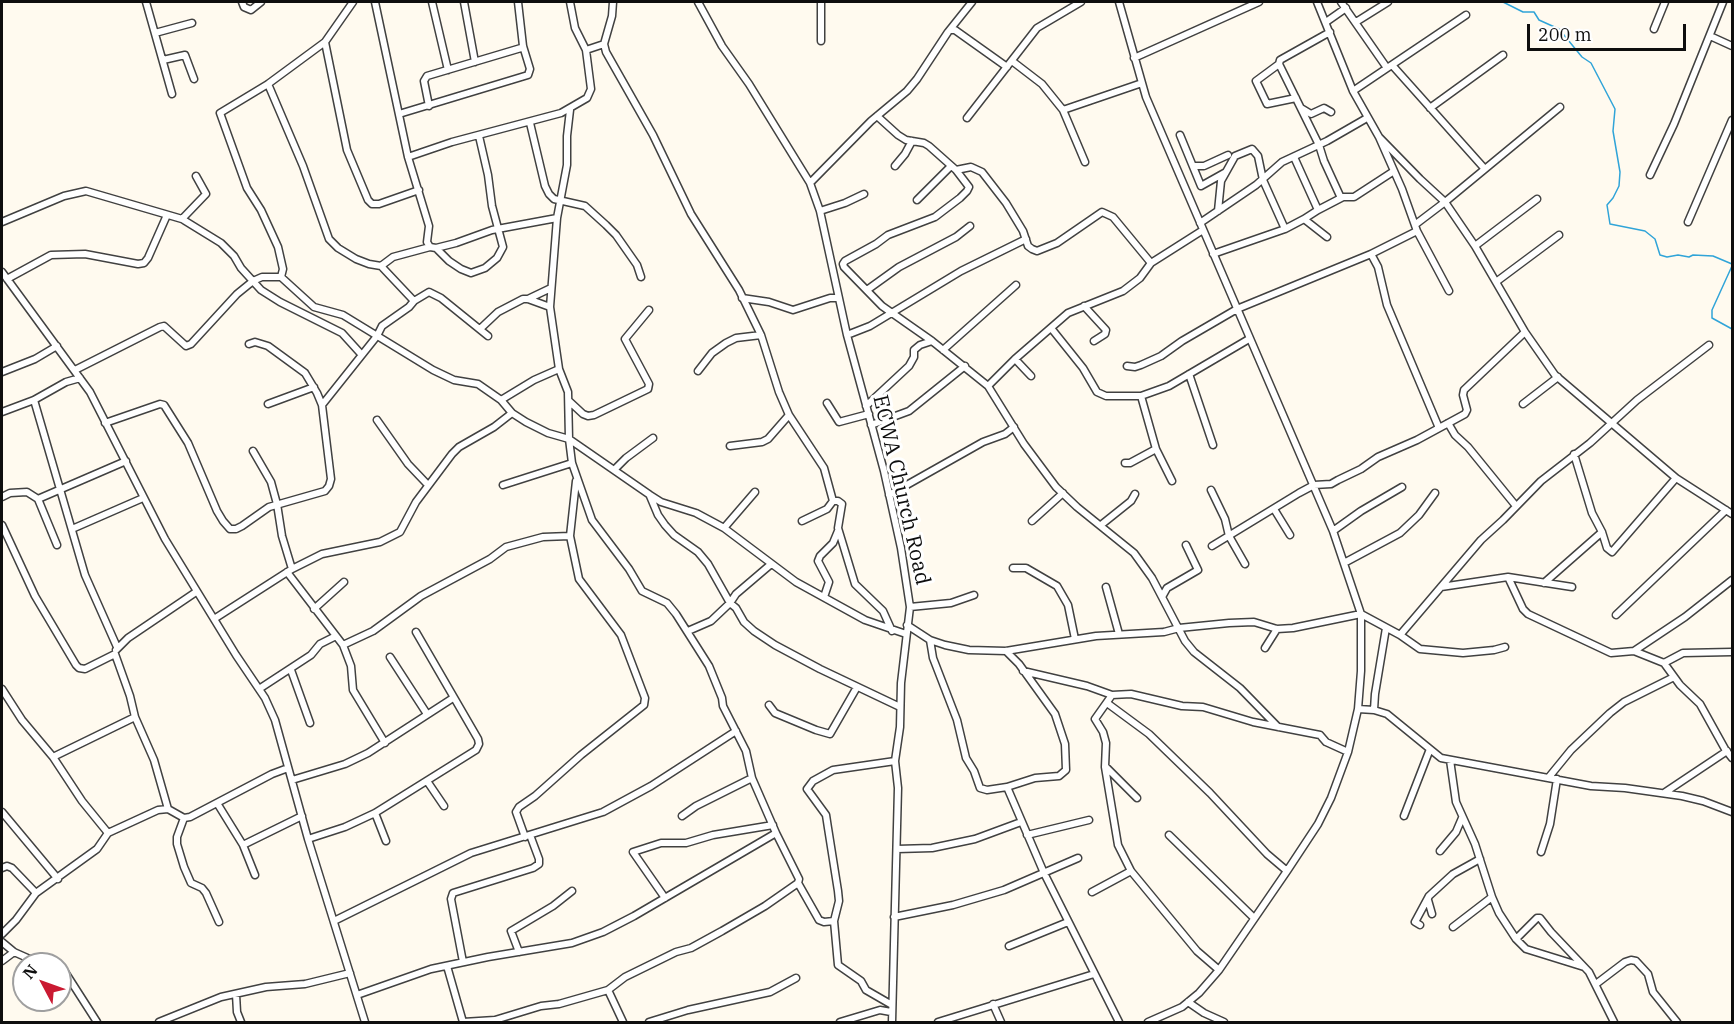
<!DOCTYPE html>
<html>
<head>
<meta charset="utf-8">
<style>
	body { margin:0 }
	#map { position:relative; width:1734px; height:1024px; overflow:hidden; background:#fffaef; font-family:"IBM Plex Serif",serif }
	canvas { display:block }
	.frame { position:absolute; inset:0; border:3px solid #0e0e0e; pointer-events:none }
	.north { position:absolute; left:12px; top:952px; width:60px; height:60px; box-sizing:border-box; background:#fff; border:2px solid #9f9f9f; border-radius:50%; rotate:311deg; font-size:16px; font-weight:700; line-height:24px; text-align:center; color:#0e0e0e }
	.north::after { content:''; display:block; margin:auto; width:21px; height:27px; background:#ca1a32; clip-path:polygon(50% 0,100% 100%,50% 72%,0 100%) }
	.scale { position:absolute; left:1527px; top:24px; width:159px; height:27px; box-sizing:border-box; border:3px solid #0e0e0e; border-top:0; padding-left:8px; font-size:18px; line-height:21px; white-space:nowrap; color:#0e0e0e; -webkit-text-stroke:4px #fff; paint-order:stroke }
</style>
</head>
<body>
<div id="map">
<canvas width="1734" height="1024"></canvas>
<div class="frame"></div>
<div class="north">N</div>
<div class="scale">200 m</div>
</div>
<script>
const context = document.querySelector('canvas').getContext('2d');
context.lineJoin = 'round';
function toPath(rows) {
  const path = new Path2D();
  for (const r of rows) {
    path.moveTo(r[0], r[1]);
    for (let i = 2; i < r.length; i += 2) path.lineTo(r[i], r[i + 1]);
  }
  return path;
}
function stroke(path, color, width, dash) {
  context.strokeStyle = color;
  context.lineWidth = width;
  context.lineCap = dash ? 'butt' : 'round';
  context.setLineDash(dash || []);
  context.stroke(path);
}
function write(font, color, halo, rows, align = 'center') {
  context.font = font + ' "IBM Plex Serif",serif';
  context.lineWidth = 6;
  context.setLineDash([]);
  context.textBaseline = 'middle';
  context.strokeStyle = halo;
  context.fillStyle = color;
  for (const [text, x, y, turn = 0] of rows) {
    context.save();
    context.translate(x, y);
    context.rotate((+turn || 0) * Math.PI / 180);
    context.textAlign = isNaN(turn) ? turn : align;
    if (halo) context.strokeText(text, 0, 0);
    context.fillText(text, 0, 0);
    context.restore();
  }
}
stroke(toPath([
	[1503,2,1523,12,1534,12,1539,20,1559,29,1582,57,1591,63,1615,109,1613,131,1620,172,1619,186,1613,198,1607,205,1610,224,1645,231,1655,239,1660,255,1667,257,1678,255,1689,257,1693,255,1713,256,1732,264],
	[1732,266,1712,310,1712,318,1732,329]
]), '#30a4d8', 1.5);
const minor = toPath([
	[146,2,172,94],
	[242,2,244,7,251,10,261,2],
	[375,2,408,157,429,226,427,242,430,247,436,248,449,261,461,269,471,273,485,268,497,258,503,247,492,206,488,175,479,136],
	[432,2,448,70],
	[464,2,475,62],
	[613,2,612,16,604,44,606,52,653,135,691,214,739,290,761,335,779,392,789,415,824,468,833,501,827,509,802,521],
	[698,2,722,46,749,84,810,183,820,211,847,335,884,471,901,548,910,607,901,683,900,727,895,761,898,788,892,1022],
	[821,2,821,41],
	[1119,2,1146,97,1333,531,1361,614,1361,671,1358,709,1348,752,1331,798,1318,824,1287,871,1219,970,1199,993,1182,1007,1148,1022],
	[1317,2,1353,91,1379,137,1402,189,1417,231,1449,291],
	[1341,2,1387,68],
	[1326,22,1346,8],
	[1356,22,1388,2],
	[1654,29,1665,2],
	[951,30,955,30,1007,67],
	[1330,32,1280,60,1279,64,1319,145,1324,161,1341,198],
	[155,33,192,23],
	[1710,36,1732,46],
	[325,42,347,150,368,200,372,204,379,204,419,190],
	[586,50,604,44],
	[1134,58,1259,2],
	[163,60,185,55,194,79],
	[1012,61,1042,84,1063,110,1085,162],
	[1279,64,1256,81,1267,104,1296,98],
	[1392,65,1484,168],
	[268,84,303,166,329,239,338,248,356,259,369,264,381,266,414,301],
	[1353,91,1466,15],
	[429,106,424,81,427,76,521,48,523,46],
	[1301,108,1311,114,1324,108,1331,112],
	[1430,108,1503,55],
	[1063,110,1142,83],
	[399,114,528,75,530,69,523,46,518,2],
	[877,116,898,135,906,140,924,143,929,146,956,170,971,167,982,172,1006,203,1023,231,1028,246,1032,249,1037,251,1057,243,1102,212,1113,217,1151,263],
	[967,118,1037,28,1081,2],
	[530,123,545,186,549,194,554,199,585,206,606,225,616,235,637,265,641,277],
	[1180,135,1201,186,1226,172],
	[1379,137,1420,179,1445,202,1475,246,1525,332,1555,375,1676,478,1732,514],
	[408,157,452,142,561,113,587,98,591,89,586,50,575,28,570,2],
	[1294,157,1318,210,1304,219],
	[895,166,905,154,912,141],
	[1193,166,1204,166,1228,155],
	[956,170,969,187,967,191,960,198,935,217,888,235,876,244,845,261,843,264,844,267,882,306,932,341,988,386,1024,444,1056,487,1077,507,1134,553,1152,578,1185,641,1194,652,1240,688,1278,727],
	[1650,175,1674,124,1723,2],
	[810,183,871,121,907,91,917,79,948,32,972,2],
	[917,200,950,167],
	[1318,210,1343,197,1354,197,1394,171],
	[820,211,845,203,864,194],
	[1218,211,1221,181,1235,156,1252,149,1258,156,1263,180,1285,229],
	[182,219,206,194,196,176],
	[2,222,64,196,86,191,182,219,221,243,234,256,241,268,261,290,280,302,342,333,361,354],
	[1688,222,1732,120],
	[1200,223,1256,185,1282,162,1327,141,1367,118],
	[1416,224,1445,202,1560,107],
	[1475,246,1537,199],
	[436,248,456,243,492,230,557,218],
	[1213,254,1285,229,1304,219,1327,237],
	[1371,254,1378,267,1387,305,1439,428],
	[381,266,393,257,430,247],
	[2,272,90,392,165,539,236,655,265,698,275,720,308,839,365,1022],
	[281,277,283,269,278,247,261,210,247,188,220,113,268,84,325,42,353,2],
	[7,279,51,255,85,254,138,264,144,263,148,258,167,215],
	[1496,282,1559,235],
	[867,290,899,267,956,237,970,226],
	[742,298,769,302,793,310,830,298,839,298],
	[528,299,551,288],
	[1084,306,1106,330,1105,334,1094,341],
	[1051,328,1083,368,1097,392,1106,396,1141,396,1169,386,1249,339],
	[480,329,498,312,523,299,528,299,550,307],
	[847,335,870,326,961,271,1026,239],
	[943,350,1016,285],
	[1015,359,1031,376],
	[1127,366,1135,367,1141,365,1161,356,1182,341,1237,309,1371,254,1417,231],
	[75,370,160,327,164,326,186,346,191,344,237,294,253,281,262,277,281,277,314,307,343,315,433,370,454,380,478,384,501,400,512,413,526,422,548,433,569,439,650,495,661,502,696,513,724,528,796,582,865,620,906,634],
	[698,371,712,353,726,343,736,338,761,335],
	[2,372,35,359,57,346],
	[1189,374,1213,445],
	[988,386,1015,359,1068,313,1123,291,1140,278,1151,263,1203,230],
	[1141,396,1156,449,1172,481],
	[34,400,85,575,117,647],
	[501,400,534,380,559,369],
	[569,401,583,414,588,416,594,415,648,389,649,384,625,339,649,310],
	[827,403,839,422,869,414],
	[268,404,314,387],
	[1523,404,1558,377],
	[322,405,377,336,382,326,409,307,414,301,429,292,441,298,488,336],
	[866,406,909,366,914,357,914,350,920,345,932,341],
	[2,412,34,400,66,382,80,378],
	[377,420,408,464,428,485],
	[105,423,160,404,164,405,188,443,217,511,223,521,230,529,236,529,242,526,269,507,325,491,329,486,331,479,322,405,317,393,305,373,268,346,255,342,249,344],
	[1448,423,1455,435,1468,447,1516,506],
	[871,425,909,411,965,366],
	[730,446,762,442,768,439,789,415],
	[253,451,271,482,277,504,282,536,292,569],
	[1574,454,1592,513,1602,532,1607,548,1612,552,1676,478],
	[1125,463,1130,463,1156,449],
	[614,470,626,458,653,438],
	[503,485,572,463],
	[1211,490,1225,519,1229,536,1245,564],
	[889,495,983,442,1005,434,1014,427],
	[650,496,658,515,665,525,674,535,698,552,708,564,730,603,736,594,770,565],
	[2,497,10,493,27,492,38,499,126,461],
	[38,499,57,545],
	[833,501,838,501,842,504,838,528,855,584,883,611,892,631],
	[1274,509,1290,535],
	[1032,521,1063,493],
	[2,525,35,596,76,665,79,668,85,669,115,654,130,696,135,717,154,760,168,809],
	[1101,525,1131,501,1135,494],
	[724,528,755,492],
	[72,529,143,498],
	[1333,531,1361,511,1402,487],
	[1212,546,1299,493,1314,485,1331,484,1338,480,1361,469,1378,457,1417,440,1465,414,1467,410,1463,395,1464,390,1525,332],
	[1344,563,1400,533,1419,515,1435,493],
	[1013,568,1026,568,1057,586,1068,605,1075,639],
	[287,572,343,645,373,631,421,596,490,559,506,547,543,537,570,536],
	[1508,577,1523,609,1528,614,1611,653,1634,651,1664,663,1680,685,1700,704,1725,749,1732,758],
	[1544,583,1602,532],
	[1106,587,1119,634],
	[1441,587,1508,577,1572,587],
	[824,597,829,582,818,561,820,556,833,543,838,531],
	[1162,597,1167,588,1198,570,1186,545],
	[910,607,951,603,974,595],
	[314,609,344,582],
	[1616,615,1726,510],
	[214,619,292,569,322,554,380,542,400,532,416,502,452,454,459,447,494,427,512,413],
	[907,625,930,640,945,645,969,650,1006,651,1096,636,1164,632,1179,628,1229,623,1254,622,1277,629,1293,628,1361,614,1400,635,1420,649,1463,653,1494,650,1505,647],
	[688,631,711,621,730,603,736,608,744,622,754,631,775,645,820,669,900,707],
	[1400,635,1481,540,1503,520,1541,481,1590,443,1637,400,1709,345],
	[930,640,933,658,957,720,966,758,974,771,980,788,987,790,1007,787,1044,873,1119,1022],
	[343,645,351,666,353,690,385,743],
	[1265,648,1277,629],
	[116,650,128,638,196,592],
	[1006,651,1019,664,1055,714,1065,744,1066,770,1059,776,1035,778,1007,787],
	[1634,651,1685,617,1732,580],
	[390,657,427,714],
	[1664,663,1683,653,1732,652],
	[291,670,310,723],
	[1023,671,1087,686,1112,695,1095,719,1103,732,1106,743,1105,767,1118,845,1131,871,1197,951,1219,970],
	[2,689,22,720,53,757,82,801,108,833,97,849,36,893,16,920,2,934],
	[259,689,311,655,320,644,336,636],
	[1112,695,1131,694,1182,706,1203,707,1253,722,1320,735,1326,742,1348,752],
	[1107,703,1149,734,1210,793,1267,854,1287,871],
	[769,705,775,713,816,730,830,734,857,687],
	[1358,709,1374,710,1387,714,1441,758,1591,786,1625,788,1682,796,1703,801,1732,812],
	[1374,710,1375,694,1386,628],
	[53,757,135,717],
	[1450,760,1456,802,1475,844,1492,897,1499,913,1516,939,1526,949,1584,967],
	[1106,767,1137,798],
	[1549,777,1571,750,1610,713,1624,702,1674,677],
	[292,780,345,764,368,753,453,698],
	[427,781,444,806],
	[1664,793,1727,751],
	[217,803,243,845,255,875],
	[2,812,58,879],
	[375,813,386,841],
	[682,816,696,806,752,778],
	[1404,816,1430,749],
	[184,818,177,837,177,844,184,867,191,883,202,888,206,893,219,922],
	[108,833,158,810,168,809,184,818,190,817,272,774,288,768],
	[1027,835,1089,820],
	[1169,835,1254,918],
	[525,837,516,812,519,807,535,796,581,755,644,705,645,698,621,635,579,579,570,536,576,481],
	[308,839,345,827,375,813,476,750,479,744,478,739,416,632],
	[243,845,302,816],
	[897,849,932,848,975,839,1021,822],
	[1440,851,1456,832,1462,818],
	[1541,852,1550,824,1557,779],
	[2,868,7,866,12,868,36,893],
	[798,883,819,920,824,922,834,921],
	[1092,892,1131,871],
	[665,898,633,852,661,843,686,843,713,835,773,825],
	[1428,900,1432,914],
	[894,917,953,905,1004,890,1078,858],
	[334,921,471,853,603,812,651,786,736,731],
	[1420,925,1415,922,1429,896,1453,874,1480,859],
	[1453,927,1492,897],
	[1516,939,1537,918,1540,918,1551,932,1589,972,1614,1022],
	[2,942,14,952,41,964],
	[1009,946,1068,922],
	[519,952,511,931,553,906,572,891],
	[2,961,14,952],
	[463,962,451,899,453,893,533,868,539,864,539,859,530,835],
	[447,966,463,1022,495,1020,541,1006,559,1004,608,990,625,977,676,952,691,948,722,931,765,906,798,883,799,879,776,833],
	[60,971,65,972,97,1022],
	[1596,984,1625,962,1631,960,1636,961,1648,974,1653,992,1677,1022],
	[608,990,623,1022],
	[236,994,237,1012,241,1022],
	[357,995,431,969,488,957,572,943,603,932,634,916,776,833,752,778,746,751,723,706,722,698,709,666,676,614,667,603,642,591,629,569,592,520,572,463,569,439,568,392,559,369,550,307,557,218,567,165,567,136,570,110],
	[1188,1002,1204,1013,1224,1022],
	[993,1004,1001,1022],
	[892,1005,866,990,861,981,838,965,834,921,839,901,838,891,828,828,826,815,807,789,813,781,833,770,895,761],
	[159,1022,221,997,266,987,305,984,350,973],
	[649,1022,688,1010,770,992,796,978],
	[840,1022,880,1010,891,1012],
	[938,1022,1094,974]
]);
stroke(minor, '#414141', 9);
stroke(minor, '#fff', 6);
write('21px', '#0e0e0e', '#fff', [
	["ECWA Church Road",901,490,77]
]);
</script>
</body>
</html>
